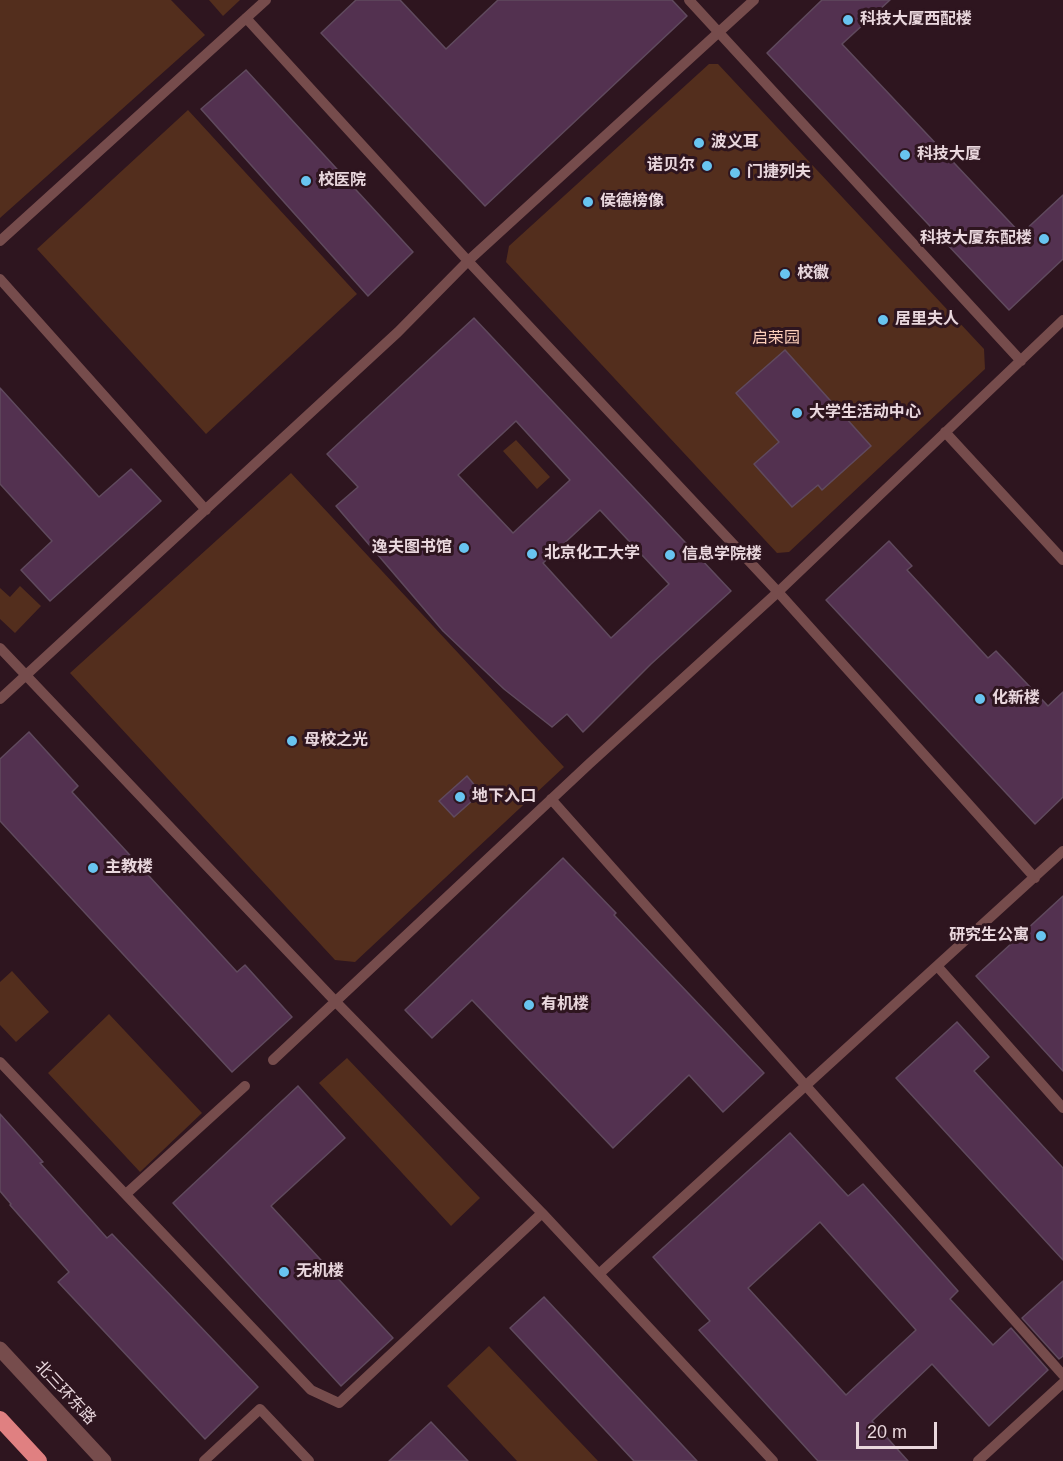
<!DOCTYPE html>
<html>
<head>
<meta charset="utf-8">
<style>
	body { margin:0 }
	#map { position:relative; width:1063px; height:1461px; overflow:hidden; background:#2e151f; font-family:Arial,sans-serif }
	canvas { display:block }
	.scale { position:absolute; left:856px; top:1422px; width:81px; height:27px; box-sizing:border-box; border:3px solid #e9d7dd; border-top:0; padding-left:8px; font-size:18px; line-height:21px; white-space:nowrap; color:#e9d7dd; -webkit-text-stroke:4px #2e151f; paint-order:stroke }
</style>
</head>
<body>
<div id="map">
<canvas width="1063" height="1461"></canvas>
<div class="scale">20 m</div>
</div>
<script>
const context = document.querySelector('canvas').getContext('2d');
context.lineJoin = 'round';
function paint(path, color) {
  context.fillStyle = color;
  context.fill(path, 'evenodd');
}
function toPath(rows) {
  const path = new Path2D();
  for (const r of rows) {
    path.moveTo(r[0], r[1]);
    for (let i = 2; i < r.length; i += 2) path.lineTo(r[i], r[i + 1]);
  }
  return path;
}
function stroke(path, color, width, dash) {
  context.strokeStyle = color;
  context.lineWidth = width;
  context.lineCap = dash ? 'butt' : 'round';
  context.setLineDash(dash || []);
  context.stroke(path);
}
function write(font, color, halo, rows, align = 'center') {
  context.font = font + ' Arial,"Noto Sans SC",sans-serif';
  context.lineWidth = 6;
  context.setLineDash([]);
  context.textBaseline = 'middle';
  context.strokeStyle = halo;
  context.fillStyle = color;
  for (const [text, x, y, turn = 0] of rows) {
    context.save();
    context.translate(x, y);
    context.rotate((+turn || 0) * Math.PI / 180);
    context.textAlign = isNaN(turn) ? turn : align;
    if (halo) context.strokeText(text, 0, 0);
    context.fillText(text, 0, 0);
    context.restore();
  }
}
paint(toPath([
	[0,0,171,0,205,35,0,218],
	[209,0,240,0,223,16],
	[709,64,718,64,984,349,985,369,789,552,777,553,506,262,509,246],
	[188,110,357,294,206,434,37,249],
	[516,440,550,477,537,489,503,451],
	[291,473,564,767,355,962,335,960,70,673],
	[20,586,41,606,15,633,0,619,0,588,10,597],
	[12,971,49,1012,16,1042,0,1025,0,982],
	[109,1014,202,1113,140,1172,48,1073],
	[347,1058,480,1198,451,1226,319,1083],
	[489,1346,598,1461,517,1461,447,1386]
]), '#532e1d');
const building = toPath([
	[356,0,400,0,446,49,498,0,672,0,687,16,485,206,321,33,356,0],
	[822,0,890,0,842,44,1021,234,1063,195,1063,259,1009,310,767,53,822,0],
	[246,70,413,252,368,296,201,109,246,70],
	[474,318,731,591,651,664,583,732,567,714,552,727,504,689,443,631,336,506,358,487,327,454,474,318],
	[516,421,570,480,513,533,458,475,516,421],
	[600,510,669,584,611,638,543,563,600,510],
	[785,350,871,446,822,490,818,485,792,507,754,464,779,442,736,393,785,350],
	[0,388,99,497,131,469,161,501,50,601,21,570,52,541,0,484,0,388],
	[889,541,912,566,907,570,988,658,996,651,1048,706,1063,692,1063,797,1035,824,826,600,889,541],
	[29,732,78,786,72,792,237,972,245,965,292,1017,232,1072,0,821,0,759,29,732],
	[467,776,481,793,454,817,439,801,467,776],
	[563,858,616,913,614,915,764,1073,723,1112,689,1075,613,1148,472,1000,432,1038,405,1010,563,858],
	[1063,896,1063,1071,976,976,1063,896],
	[957,1022,989,1057,974,1071,1063,1168,1063,1260,896,1078,957,1022],
	[298,1086,345,1138,271,1206,393,1338,341,1386,173,1203,298,1086],
	[0,1114,43,1162,40,1163,107,1238,112,1234,258,1387,205,1439,58,1282,69,1272,10,1205,11,1204,0,1191,0,1114],
	[790,1133,848,1196,863,1184,958,1291,950,1299,993,1345,1011,1328,1048,1370,989,1426,932,1364,872,1421,908,1461,818,1461,699,1330,710,1321,653,1257,790,1133],
	[820,1222,916,1330,846,1395,748,1288,820,1222],
	[1063,1281,1063,1356,1059,1359,1022,1318,1063,1281],
	[544,1297,697,1461,634,1461,510,1328,544,1297],
	[431,1422,468,1461,389,1461,431,1422]
]);
paint(building, '#533150');
stroke(building, '#604a5e', 1.5);
stroke(toPath([
	[689,0,1021,361],
	[246,18,468,261,778,592,1035,878],
	[0,241,266,0],
	[0,279,206,510],
	[945,432,1063,560],
	[0,648,335,1001,542,1213,773,1461],
	[0,699,398,332,468,261,754,0],
	[551,799,1063,1375],
	[938,967,1063,1108],
	[273,1060,589,764,778,592,1063,320],
	[0,1062,311,1390,339,1403,542,1213],
	[126,1194,245,1086],
	[599,1274,1063,851],
	[204,1461,260,1409,309,1461],
	[978,1461,1063,1383]
]), '#764c4c', 10);
stroke(toPath([
	[0,1349,104,1461]
]), '#764c4c', 15);
stroke(toPath([
	[0,1419,39,1461]
]), '#e08081', 16);
for (const [x, y, r, color] of [
	[848,20,6,"#68c4f0"],
	[699,143,6,"#68c4f0"],
	[905,155,6,"#68c4f0"],
	[707,166,6,"#68c4f0"],
	[735,173,6,"#68c4f0"],
	[306,181,6,"#68c4f0"],
	[588,202,6,"#68c4f0"],
	[1044,239,6,"#68c4f0"],
	[785,274,6,"#68c4f0"],
	[883,320,6,"#68c4f0"],
	[797,413,6,"#68c4f0"],
	[464,548,6,"#68c4f0"],
	[532,554,6,"#68c4f0"],
	[670,555,6,"#68c4f0"],
	[980,699,6,"#68c4f0"],
	[292,741,6,"#68c4f0"],
	[460,797,6,"#68c4f0"],
	[93,868,6,"#68c4f0"],
	[1041,936,6,"#68c4f0"],
	[529,1005,6,"#68c4f0"],
	[284,1272,6,"#68c4f0"]
]) {
  const dot = new Path2D();
  dot.arc(x, y, r, 0, 2 * Math.PI);
  context.fillStyle = color;
  context.fill(dot);
  stroke(dot, '#2e151f', 2);
}
write('bold 16px', '#e9d7dd', '#2e151f', [
	["科技大厦西配楼",860,20],
	["波义耳",711,143],
	["科技大厦",917,155],
	["诺贝尔",695,166,"right"],
	["门捷列夫",747,173],
	["校医院",318,181],
	["侯德榜像",600,202],
	["科技大厦东配楼",1032,239,"right"],
	["校徽",797,274],
	["居里夫人",895,320],
	["大学生活动中心",809,413],
	["逸夫图书馆",452,548,"right"],
	["北京化工大学",544,554],
	["信息学院楼",682,555],
	["化新楼",992,699],
	["母校之光",304,741],
	["地下入口",472,797],
	["主教楼",105,868],
	["研究生公寓",1029,936,"right"],
	["有机楼",541,1005],
	["无机楼",296,1272]
], 'left');
write('16px', '#fcceba', '#2e151f', [
	["启荣园",776,339]
]);
write('16px', '#e9d7dd', '#2e151f', [
	["北三环东路",65,1393,47]
]);
</script>
</body>
</html>
